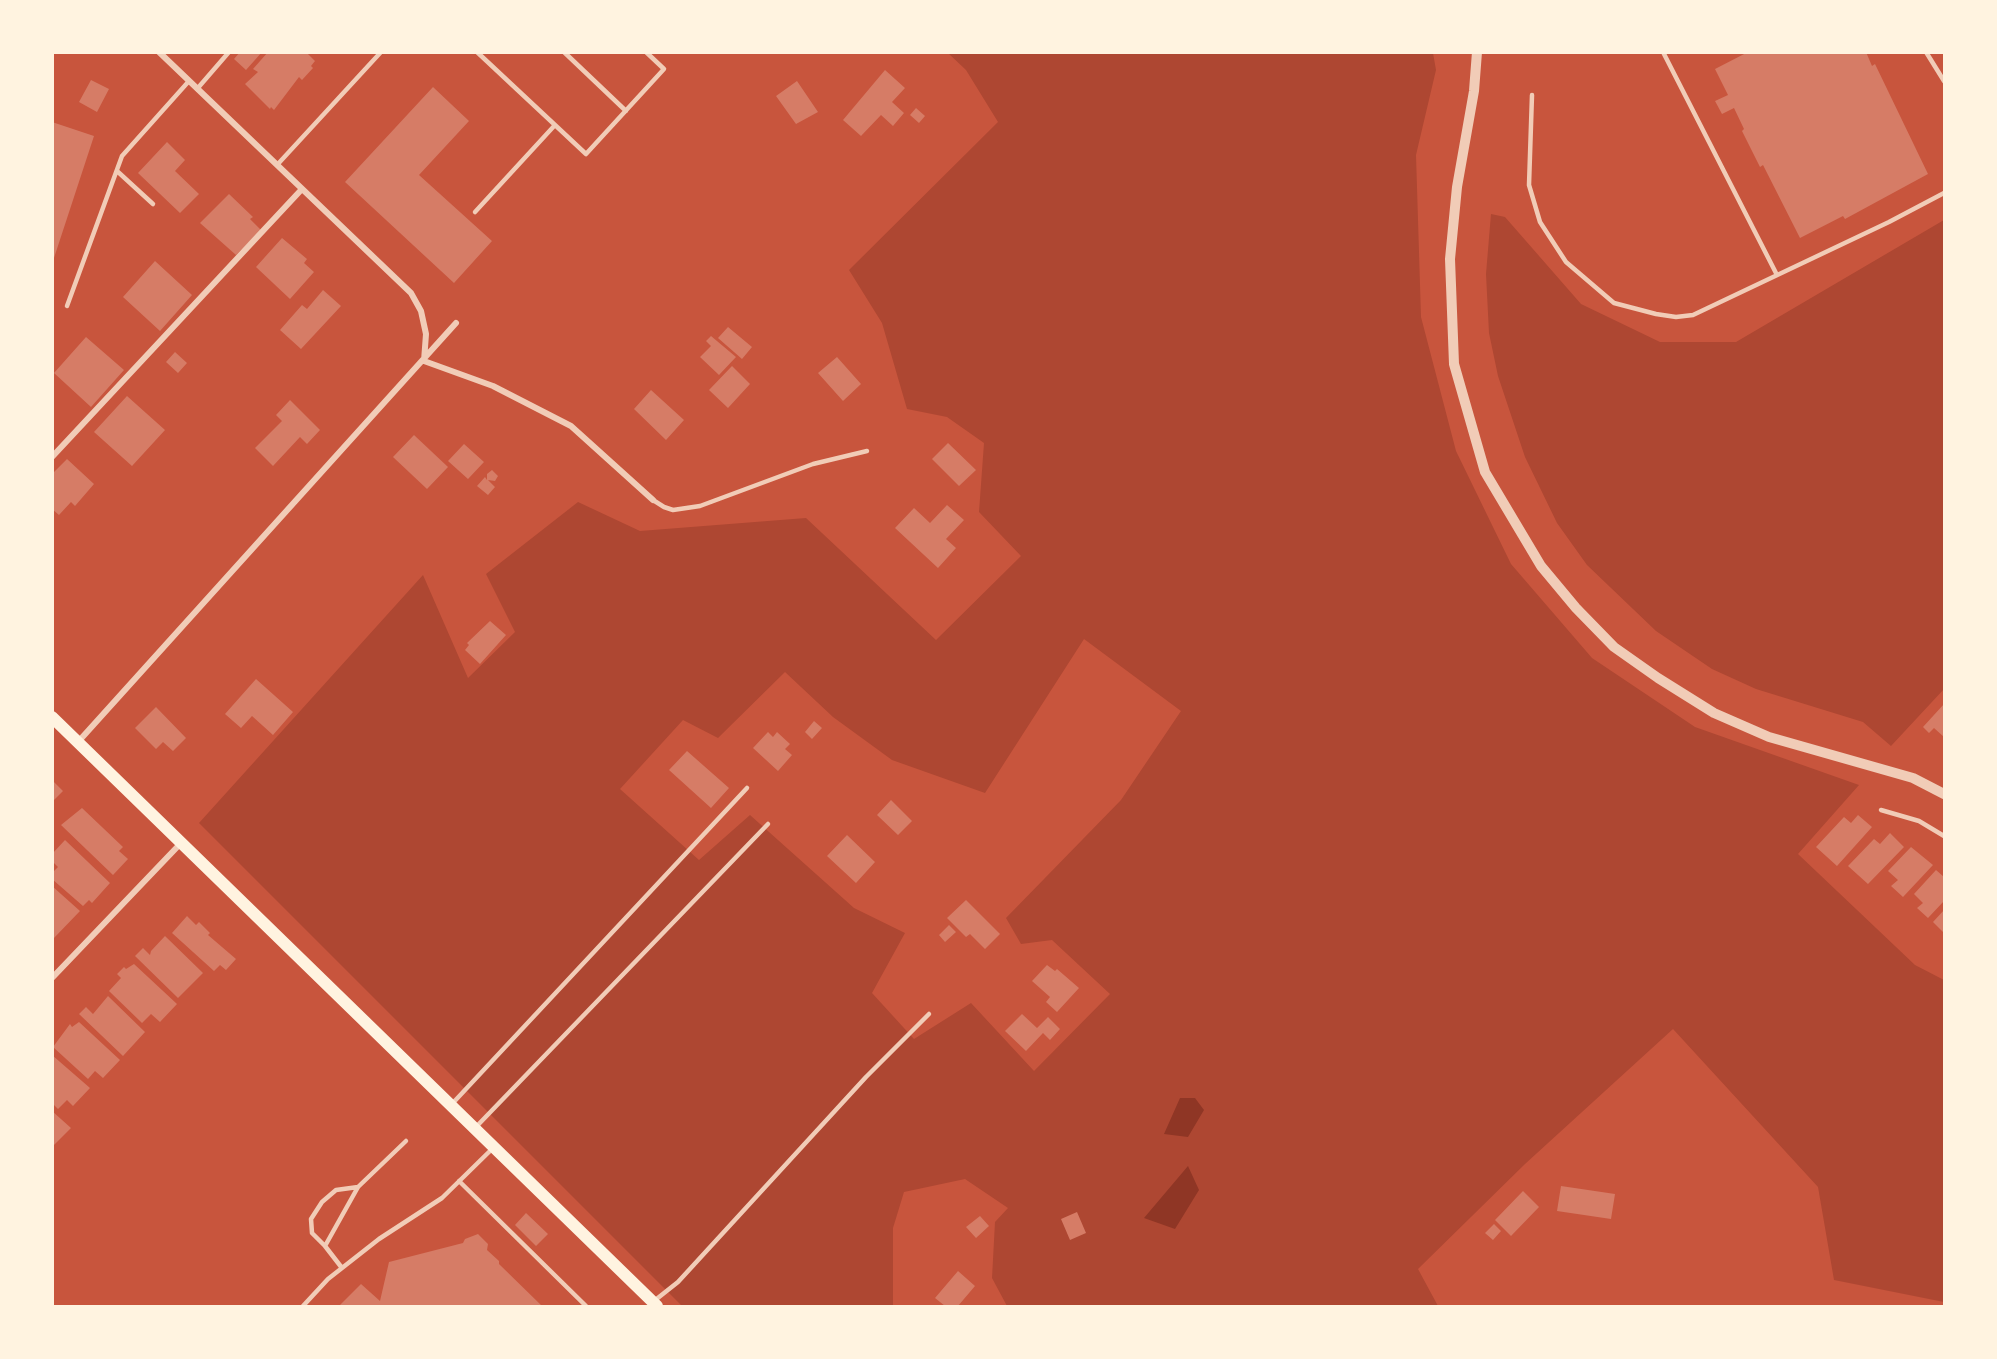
<!DOCTYPE html>
<html>
<head>
<meta charset="utf-8">
<style>
	body { margin:0 }
	#map { position:relative; width:1997px; height:1359px; overflow:hidden; background:#c8553d; font-family:"IBM Plex Serif",serif }
	canvas { display:block }
	.frame { position:absolute; inset:0; border:54px solid #fff3e0; pointer-events:none }
</style>
</head>
<body>
<div id="map">
<canvas width="1997" height="1359"></canvas>
<div class="frame"></div>
</div>
<script>
const context = document.querySelector('canvas').getContext('2d');
context.lineJoin = 'round';
function paint(path, color) {
  context.fillStyle = color;
  context.fill(path, 'evenodd');
}
function toPath(rows) {
  const path = new Path2D();
  for (const r of rows) {
    path.moveTo(r[0], r[1]);
    for (let i = 2; i < r.length; i += 2) path.lineTo(r[i], r[i + 1]);
  }
  return path;
}
function stroke(path, color, width, dash) {
  context.strokeStyle = color;
  context.lineWidth = width;
  context.lineCap = dash ? 'butt' : 'round';
  context.setLineDash(dash || []);
  context.stroke(path);
}
paint(toPath([
	[948,53,1433,53,1436,70,1416,155,1421,317,1456,451,1511,564,1592,658,1695,727,1859,785,1798,854,1915,965,1944,980,1944,1302,1834,1280,1818,1187,1673,1029,1525,1164,1418,1269,1438,1306,1007,1306,992,1278,995,1222,1008,1208,965,1179,904,1192,893,1228,893,1306,682,1306,199,823,423,575,468,678,515,632,486,574,578,502,640,531,806,518,936,640,1021,556,979,512,984,443,947,417,907,409,882,323,849,270,998,122,966,70],
	[1084,639,1181,711,1121,800,1006,918,1021,944,1052,940,1110,994,1034,1071,971,1003,914,1039,872,993,905,933,854,908,750,815,699,860,620,789,683,720,718,738,785,672,833,717,892,760,985,793],
	[1491,214,1505,217,1581,304,1660,342,1736,342,1944,220,1944,689,1891,746,1863,722,1756,689,1712,669,1656,631,1587,565,1557,523,1525,457,1498,376,1489,333,1486,274]
]), '#ae4732');
paint(toPath([
	[1180,1098,1195,1098,1204,1110,1188,1137,1164,1134],
	[1188,1166,1199,1190,1175,1229,1144,1218]
]), '#8f3625');
paint(toPath([
	[240,52,262,52,246,70,234,59],
	[268,52,306,52,315,61,311,66,313,68,302,80,299,77,274,110,271,107,270,109,245,84,258,72,253,69],
	[1748,52,1866,52,1872,66,1875,64,1928,174,1845,219,1843,216,1800,238,1763,165,1760,167,1742,131,1744,129,1734,108,1722,114,1715,101,1728,95,1715,69],
	[885,70,905,88,892,102,904,113,893,126,881,115,861,136,843,120],
	[91,80,109,89,97,112,79,102],
	[797,81,818,112,796,124,776,96],
	[433,87,469,121,419,175,492,241,454,283,345,182],
	[916,108,925,116,919,123,910,115],
	[52,122,94,136,53,261,52,261],
	[167,142,185,160,175,171,199,194,180,213,138,173],
	[229,194,253,217,250,219,261,230,236,255,200,223],
	[282,238,307,259,304,263,314,272,290,299,256,267],
	[155,261,192,295,160,331,123,297],
	[323,290,341,306,301,349,280,330,302,305,307,309],
	[728,327,752,347,742,359,718,338],
	[711,336,736,357,719,375,700,357,711,346,706,341],
	[86,337,124,370,91,407,54,373],
	[175,352,187,363,178,373,166,362],
	[837,357,861,384,843,401,818,373],
	[732,366,750,384,728,408,709,390],
	[651,390,684,420,666,440,634,409],
	[127,396,165,430,132,466,94,432],
	[290,400,320,430,307,444,300,437,273,466,255,448,282,421,276,415],
	[414,435,448,467,427,489,393,457],
	[948,443,976,470,959,486,932,459],
	[464,444,484,462,468,479,448,461],
	[67,459,94,484,75,506,71,502,59,515,52,509,52,474],
	[492,470,498,476,495,481,488,480,495,487,488,495,477,486,485,477,487,480,487,474],
	[947,505,964,520,946,539,956,548,938,568,895,528,914,508,930,523],
	[490,621,506,635,480,664,465,650,469,645,467,643],
	[256,679,293,712,273,735,252,716,241,728,225,714],
	[1944,704,1944,737,1934,728,1929,733,1923,727],
	[156,707,186,738,173,751,163,742,156,749,135,728],
	[814,721,822,728,812,739,805,732],
	[768,732,773,737,777,732,790,744,785,749,792,755,778,771,753,748],
	[687,751,729,788,711,808,669,770],
	[52,780,63,791,52,802],
	[891,800,912,821,898,835,877,815],
	[82,808,123,847,119,851,128,859,113,875,61,825],
	[1858,815,1872,827,1837,866,1816,847,1844,817,1851,823],
	[1890,833,1904,847,1868,884,1848,866,1874,839,1880,844],
	[847,835,875,862,856,883,827,856],
	[65,840,110,883,92,903,89,900,83,906,52,879,52,873,58,867,52,861,52,854],
	[1911,847,1933,865,1903,897,1891,886,1898,880,1888,871],
	[1936,870,1944,877,1944,901,1928,918,1917,908,1923,903,1914,894],
	[52,886,80,911,54,938,52,936],
	[966,900,1000,934,985,949,970,934,966,937,947,918],
	[1944,910,1944,933,1933,922],
	[187,916,196,925,199,922,210,933,208,935,236,959,226,970,220,965,214,971,172,933],
	[949,925,956,932,945,942,939,935],
	[165,936,203,973,178,998,135,956,143,948,150,955,151,951],
	[134,964,177,1004,160,1022,151,1014,142,1023,109,991,121,978,117,974,124,967,126,969],
	[1047,965,1055,971,1057,969,1079,988,1057,1012,1046,1002,1050,997,1032,981],
	[108,996,145,1032,123,1056,79,1014,86,1007,93,1014],
	[1022,1014,1037,1028,1048,1017,1060,1029,1050,1040,1043,1033,1026,1051,1005,1031],
	[79,1022,120,1060,103,1078,95,1071,88,1079,53,1047,70,1024,72,1027],
	[52,1055,90,1088,73,1106,67,1100,58,1109,52,1103],
	[52,1111,71,1128,52,1147],
	[1561,1186,1615,1194,1611,1219,1557,1211],
	[1523,1191,1539,1207,1511,1236,1495,1220],
	[1077,1212,1086,1233,1070,1240,1061,1219],
	[526,1213,548,1234,536,1246,515,1225],
	[980,1216,989,1226,976,1238,966,1227],
	[1494,1224,1501,1231,1493,1240,1485,1233],
	[478,1234,488,1244,487,1250,499,1261,499,1264,542,1306,339,1306,361,1284,380,1301,389,1262,463,1243,465,1239],
	[958,1271,975,1286,958,1306,945,1306,935,1298]
]), '#d67c66');
stroke(toPath([
	[477,52,586,154,664,69,646,52],
	[564,52,626,111],
	[1663,52,1777,275],
	[1926,52,1944,81],
	[197,89,229,52],
	[1532,95,1529,185,1540,222,1566,262,1614,303,1656,314,1676,317,1693,315,1889,222,1944,193],
	[277,165,381,52],
	[117,171,153,204],
	[475,212,555,125],
	[67,306,122,156,189,81],
	[653,500,664,507,673,510,700,506,813,464,867,451],
	[1881,810,1919,821,1944,836],
	[451,1105,747,788],
	[475,1128,768,824],
	[459,1181,586,1306],
	[325,1246,312,1233,311,1219,322,1202,336,1190,358,1187],
	[342,1268,325,1246,358,1187,406,1141],
	[654,1301,678,1282,866,1077,929,1014],
	[303,1306,328,1279,379,1239,442,1198,492,1149]
]), '#f1ccb7', 4.5);
stroke(toPath([
	[159,52,411,293,421,311,426,334,424,361,493,386,571,426,653,500],
	[52,457,302,189],
	[78,742,456,323],
	[52,978,181,843]
]), '#f1ccb7', 6);
stroke(toPath([
	[1477,52,1474,91,1457,187,1450,259,1454,364,1485,472,1541,566,1576,608,1614,647,1658,678,1714,713,1769,737,1913,778,1944,794]
]), '#f1ccb7', 10);
stroke(toPath([
	[52,717,657,1306]
]), '#fff3e0', 12);
</script>
</body>
</html>
